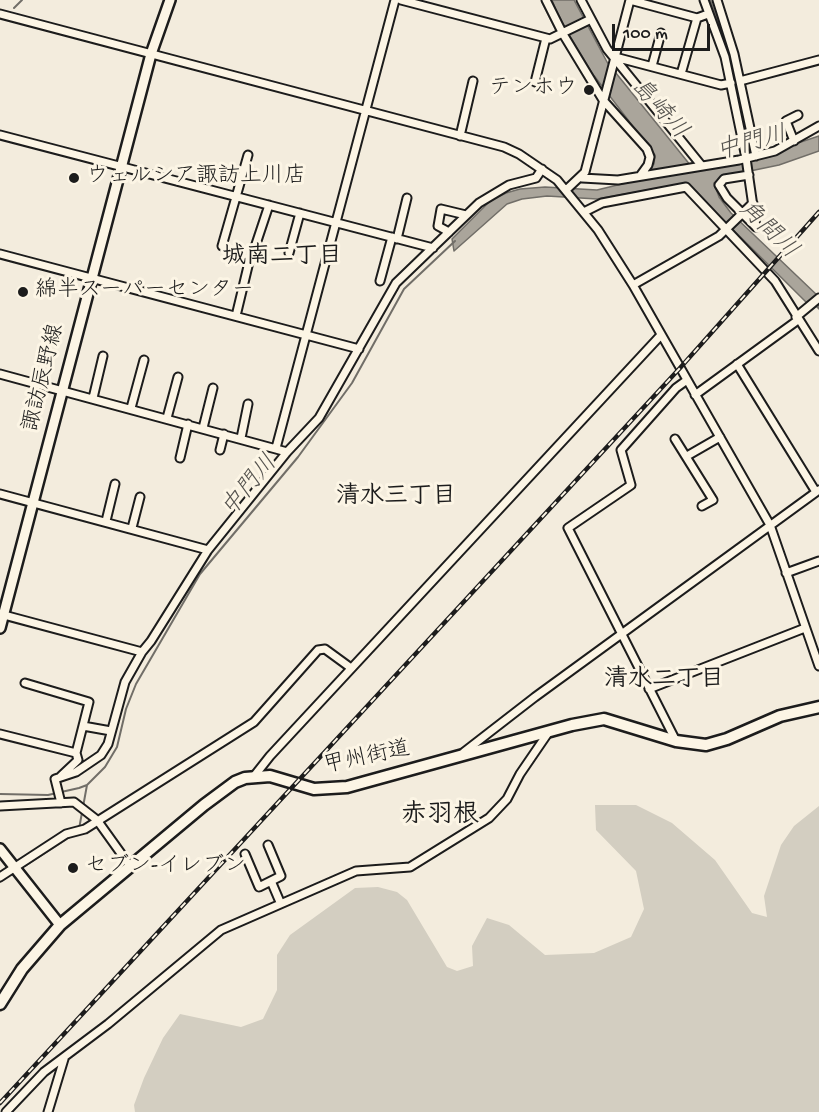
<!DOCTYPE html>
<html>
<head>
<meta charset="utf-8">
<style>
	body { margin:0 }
	#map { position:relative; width:819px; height:1112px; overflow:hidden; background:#f3ecdd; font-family:"Gochi Hand",sans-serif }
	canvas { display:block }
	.scale { position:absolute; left:612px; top:24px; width:98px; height:27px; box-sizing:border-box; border:3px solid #1c1c1c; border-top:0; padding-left:8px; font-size:18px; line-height:21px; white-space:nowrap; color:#1c1c1c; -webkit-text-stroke:4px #fcf5e5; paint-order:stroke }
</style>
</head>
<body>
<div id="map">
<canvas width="819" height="1112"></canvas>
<div class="scale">100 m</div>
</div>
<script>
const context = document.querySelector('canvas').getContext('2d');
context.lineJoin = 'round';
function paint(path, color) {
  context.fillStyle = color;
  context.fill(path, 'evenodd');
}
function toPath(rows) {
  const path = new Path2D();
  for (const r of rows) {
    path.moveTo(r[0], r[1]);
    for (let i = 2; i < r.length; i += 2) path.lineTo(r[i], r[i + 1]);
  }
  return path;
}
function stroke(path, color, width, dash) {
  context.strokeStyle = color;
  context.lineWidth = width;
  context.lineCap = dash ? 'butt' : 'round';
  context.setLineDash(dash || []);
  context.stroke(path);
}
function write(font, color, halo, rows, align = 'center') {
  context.font = font + ' "Gochi Hand","Klee One",sans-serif';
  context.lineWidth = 6;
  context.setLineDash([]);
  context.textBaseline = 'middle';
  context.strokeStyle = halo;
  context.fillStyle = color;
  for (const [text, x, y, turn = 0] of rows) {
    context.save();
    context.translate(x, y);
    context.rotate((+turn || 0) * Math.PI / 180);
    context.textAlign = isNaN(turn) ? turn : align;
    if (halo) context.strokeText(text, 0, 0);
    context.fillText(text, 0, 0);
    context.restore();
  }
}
paint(toPath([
	[707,0,714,0,730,48,752,153,748,155,728,56],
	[595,805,636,805,672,823,715,860,752,913,767,917,764,896,781,845,794,826,819,806,819,1112,135,1112,134,1105,144,1078,163,1038,180,1014,241,1027,263,1019,277,990,277,955,290,935,355,888,378,887,397,892,407,900,447,967,457,971,473,966,472,946,487,918,509,925,545,955,594,953,631,937,644,909,636,871,596,830]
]), '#d3cec1');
const water = toPath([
	[552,0,574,0,607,62,695,171,769,157,789,146,819,136,819,151,779,165,726,176,714,183,719,197,731,213,819,297,819,309,813,303,808,304,686,183,597,199,547,196,522,199,507,204,454,251,452,239,490,201,506,193,520,189,545,187,597,190,634,181,654,164,655,155,592,73,559,18,552,0]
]);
paint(water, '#aaa59b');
stroke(water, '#716e68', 1.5);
stroke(toPath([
	[710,0,730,55,751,155],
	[14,8,22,0],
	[0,794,48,795,79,788,87,785,105,767,117,747,126,709,136,684,200,574,298,457,352,383,404,289,455,241],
	[79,829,87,785],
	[25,866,73,835],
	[0,882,7,877]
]), '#716e68', 2);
const minor = toPath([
	[401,0,550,39,591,19],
	[546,0,563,34,603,100,647,149,650,157,648,165,640,176],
	[581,0,607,49,701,165],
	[630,0,697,18],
	[704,0,725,57,746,158,756,227],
	[717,0,734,54,756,156],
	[0,14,504,147,519,154,557,180,598,230,633,285,770,525,819,666],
	[615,57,721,85,731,83],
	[652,66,661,33],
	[681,74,697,18,708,14],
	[740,81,819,60],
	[535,82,546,38],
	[0,135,433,248],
	[460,136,473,81],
	[794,141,786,121,798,115],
	[749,175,724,179,719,185,727,198,756,227],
	[582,178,618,180,739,160,775,151,819,126],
	[566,190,585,172,630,0],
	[584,212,602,203,686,187,775,281,819,351],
	[449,232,438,226,441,209,466,215],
	[397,239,407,198],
	[222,246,248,155],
	[255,247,269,205],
	[289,253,300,213],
	[0,254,359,349],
	[380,281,392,237],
	[633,285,719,236,753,203],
	[236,316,249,262],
	[796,317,819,298],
	[737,364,816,492],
	[0,374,287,452],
	[695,395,798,320],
	[93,398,103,356],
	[131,408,144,360],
	[167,418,178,377],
	[203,428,213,388],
	[241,438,248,404],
	[675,439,713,500,702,506],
	[276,448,395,0],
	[220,450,224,434],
	[687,456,720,437],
	[180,458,188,424],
	[0,494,208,550],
	[106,521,115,484],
	[132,528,140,497],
	[786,573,819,561],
	[0,614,142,652],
	[25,683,89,702,76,753,78,760,61,776],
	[649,689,805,628],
	[83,726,111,731],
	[0,734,76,753],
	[676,741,568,528,631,485,621,450,676,388,687,380],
	[464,752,535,697,819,490],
	[255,775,270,756,661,335],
	[61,803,55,779,76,772,101,755,108,744,125,682,142,652,151,641,208,550,287,452,319,418,396,283,479,203,509,185,536,178,542,169],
	[0,806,74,802,97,820,130,866],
	[245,854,259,887,281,876,268,845],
	[0,877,66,834,85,829,254,722,318,650,325,649,351,668],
	[271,881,280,902],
	[6,1112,44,1072,108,1024,221,930,356,871,410,867,489,818,507,799,520,774,548,733],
	[48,1112,64,1059]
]);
const major = toPath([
	[0,628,151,54,170,0],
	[0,849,60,925]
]);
const highway = toPath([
	[0,1004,22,969,60,925,204,805,235,782,245,778,270,776,314,789,347,787,572,725,604,719,676,741,706,745,727,739,780,716,819,707]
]);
stroke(minor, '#1c1c1c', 11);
stroke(major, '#1c1c1c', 14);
stroke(highway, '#1c1c1c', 15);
stroke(minor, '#fcf5e5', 7);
stroke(major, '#fcf5e5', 9);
stroke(highway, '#fcf5e5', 10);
const rail = toPath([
	[0,1103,680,368,819,212]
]);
stroke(rail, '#1c1c1c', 4.5);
stroke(rail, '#fcf5e5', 2, [7]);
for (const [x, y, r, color] of [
	[589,90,6,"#1c1c1c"],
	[74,178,6,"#1c1c1c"],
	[23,292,6,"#1c1c1c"],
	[73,868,6,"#1c1c1c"]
]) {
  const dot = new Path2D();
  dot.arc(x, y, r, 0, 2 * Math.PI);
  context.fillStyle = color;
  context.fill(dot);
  stroke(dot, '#fcf5e5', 2);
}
write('22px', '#1c1c1c', '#fcf5e5', [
	["テンホウ",577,90,"right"],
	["ウェルシア諏訪上川店",86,178],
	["綿半スーパーセンター",35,292],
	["セブン-イレブン",85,868]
], 'left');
write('22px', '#1c1c1c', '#fcf5e5', [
	["諏訪辰野線",45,378,-76],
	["甲州街道",367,759,-12]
]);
write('italic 24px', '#55534f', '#fcf5e5', [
	["島崎川",658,110,48],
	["中門川",752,145,-15],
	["角間川",767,231,44],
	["中門川",251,487,-50]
]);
write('bold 24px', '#1c1c1c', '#fcf5e5', [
	["城南二丁目",282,258],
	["清水三丁目",396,498],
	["清水二丁目",664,681]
]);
write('bold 26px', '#1c1c1c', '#fcf5e5', [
	["赤羽根",440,817]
]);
</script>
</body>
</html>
